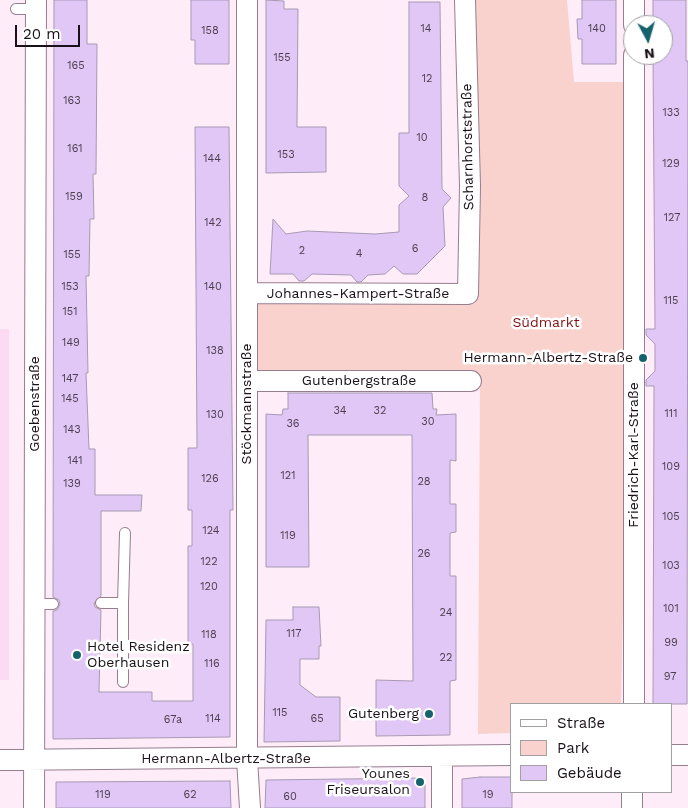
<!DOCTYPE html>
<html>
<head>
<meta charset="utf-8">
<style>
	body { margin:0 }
	#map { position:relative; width:688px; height:808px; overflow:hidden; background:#feedf9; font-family:"Work Sans",sans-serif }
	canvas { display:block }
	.legend { position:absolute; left:510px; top:703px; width:162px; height:90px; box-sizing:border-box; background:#fff; border:1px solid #a3a0a3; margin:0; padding:6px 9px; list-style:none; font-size:15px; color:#1a1118 }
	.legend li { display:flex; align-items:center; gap:10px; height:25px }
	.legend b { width:25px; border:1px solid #a3a0a3 }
	.north { position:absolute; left:623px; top:15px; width:50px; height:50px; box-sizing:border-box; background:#fff; border:1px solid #a3a0a3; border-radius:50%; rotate:174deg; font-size:14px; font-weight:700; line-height:20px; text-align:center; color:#1a1118 }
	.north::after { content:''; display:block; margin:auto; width:18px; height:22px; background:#15626c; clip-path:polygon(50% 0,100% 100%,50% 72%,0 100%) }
	.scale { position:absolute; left:15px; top:25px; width:65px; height:22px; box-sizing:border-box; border:2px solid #1a1118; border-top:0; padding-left:6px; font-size:15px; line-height:18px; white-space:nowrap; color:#1a1118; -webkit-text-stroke:4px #fff; paint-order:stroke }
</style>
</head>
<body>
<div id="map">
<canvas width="688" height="808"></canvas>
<ul class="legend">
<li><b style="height:6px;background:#fff"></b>Straße</li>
<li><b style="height:14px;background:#f9d2cd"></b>Park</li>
<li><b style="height:14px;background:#e1c7f5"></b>Gebäude</li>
</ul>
<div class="north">N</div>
<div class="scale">20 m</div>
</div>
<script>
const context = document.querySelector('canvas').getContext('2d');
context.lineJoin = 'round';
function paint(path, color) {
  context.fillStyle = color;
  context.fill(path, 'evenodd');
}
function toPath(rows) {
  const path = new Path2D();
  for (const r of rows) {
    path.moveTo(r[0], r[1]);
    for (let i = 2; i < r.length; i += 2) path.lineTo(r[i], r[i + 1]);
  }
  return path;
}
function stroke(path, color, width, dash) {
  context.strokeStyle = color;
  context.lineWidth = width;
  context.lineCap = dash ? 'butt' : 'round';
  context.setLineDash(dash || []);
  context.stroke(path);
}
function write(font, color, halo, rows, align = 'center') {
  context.font = font + ' "Work Sans",sans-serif';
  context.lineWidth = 5;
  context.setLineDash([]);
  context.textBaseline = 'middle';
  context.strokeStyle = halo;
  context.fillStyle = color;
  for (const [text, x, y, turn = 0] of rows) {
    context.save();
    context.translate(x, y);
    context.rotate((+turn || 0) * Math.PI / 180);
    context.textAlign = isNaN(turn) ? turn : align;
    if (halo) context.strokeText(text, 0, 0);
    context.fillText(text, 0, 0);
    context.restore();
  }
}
paint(toPath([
	[0,329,9,329,9,680,0,680]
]), '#fddaf4');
paint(toPath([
	[465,0,567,0,574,82,634,82,621,704,512,704,512,733,478,734,480,375,258,380,247,293,468,294]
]), '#f9d2cd');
const building = toPath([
	[54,0,87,0,87,44,97,44,96,174,93,174,94,219,90,219,89,276,86,276,88,373,86,373,89,449,95,449,95,495,142,495,141,511,101,511,101,596,94,603,95,607,101,610,99,692,152,692,152,701,193,701,193,644,188,644,188,546,192,546,192,510,188,510,188,448,197,448,195,127,229,127,233,510,230,510,230,737,53,739,53,611,57,610,60,604,59,600,53,597,54,0],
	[191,0,229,0,229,64,195,64,195,40,191,40,191,0],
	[266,0,284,1,284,9,298,9,297,127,326,127,326,172,266,173,266,0],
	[582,0,616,0,616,64,582,64,582,39,578,39,577,19,582,19,582,0],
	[653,0,686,0,686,61,688,61,687,704,653,704,654,386,646,386,646,380,655,371,655,344,646,335,646,329,655,329,653,55,663,55,663,25,653,25,653,0],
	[409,2,440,2,442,189,451,198,443,207,445,246,417,274,403,274,394,266,385,274,368,275,361,282,357,282,351,275,312,274,304,281,299,281,293,274,270,274,273,219,286,234,307,231,375,234,399,232,399,205,409,196,399,186,399,133,409,133,409,2],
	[288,393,432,393,433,409,437,409,436,415,456,414,456,461,450,460,450,504,456,504,456,532,450,533,450,576,456,576,456,680,450,681,450,735,376,736,376,680,413,681,412,435,308,435,309,567,266,567,266,414,282,415,283,409,288,409,288,393],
	[293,607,319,607,321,646,319,646,319,659,300,659,300,685,316,697,340,697,340,741,264,742,266,620,293,620,293,607],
	[480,777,512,777,512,808,462,808,462,779,480,777],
	[420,778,425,784,425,808,265,808,266,780,420,778],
	[230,781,231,808,56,808,56,782,230,781]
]);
paint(building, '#e1c7f5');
stroke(building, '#a799b3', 1);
const lane = toPath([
	[16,9,36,9],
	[101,603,123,603,125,533],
	[35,604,53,604],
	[123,682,123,603]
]);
const street = toPath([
	[247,0,247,759,250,808],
	[634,25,634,0],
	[634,55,634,704],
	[247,293,468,294,470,186,465,0],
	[247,381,471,381],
	[672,755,688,755],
	[442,756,442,808],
	[0,760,512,755],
	[34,808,36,0],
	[632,808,632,792]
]);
stroke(lane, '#967d8f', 12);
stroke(street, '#967d8f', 22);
stroke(lane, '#fff', 10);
stroke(street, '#fff', 20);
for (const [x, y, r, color] of [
	[643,358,5,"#15626c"],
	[77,655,5,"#15626c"],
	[429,714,5,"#15626c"],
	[420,782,5,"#15626c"]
]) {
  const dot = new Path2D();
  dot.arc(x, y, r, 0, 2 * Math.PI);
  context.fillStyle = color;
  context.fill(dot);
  stroke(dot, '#fff', 2);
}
write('11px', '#4c3e4f', null, [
	["14",426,29],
	["140",597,29],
	["158",210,31],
	["155",282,58],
	["165",76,66],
	["12",427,79],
	["163",72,101],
	["133",671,113],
	["10",422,138],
	["161",75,149],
	["153",286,155],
	["144",212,159],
	["129",671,164],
	["159",74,197],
	["8",425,198],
	["127",672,218],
	["142",213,223],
	["6",415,249],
	["2",302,251],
	["4",359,254],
	["155",72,255],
	["153",70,287],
	["140",213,287],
	["115",671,301],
	["151",70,312],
	["149",71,343],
	["138",215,351],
	["147",70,379],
	["145",70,399],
	["34",340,411],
	["32",380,411],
	["111",671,414],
	["130",215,415],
	["30",428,422],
	["36",293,424],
	["143",72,430],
	["141",75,461],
	["109",671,467],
	["121",288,476],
	["126",210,479],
	["28",424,482],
	["139",72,484],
	["105",671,517],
	["124",211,531],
	["119",288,536],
	["26",424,554],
	["122",209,562],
	["103",671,566],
	["120",209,587],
	["101",671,609],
	["24",446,613],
	["117",294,634],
	["118",209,635],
	["99",671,643],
	["22",446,658],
	["116",212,664],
	["97",670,677],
	["115",280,713],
	["114",213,719],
	["65",317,719],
	["67a",173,720],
	["119",103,795],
	["62",190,795],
	["19",488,795],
	["60",290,797]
]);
write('14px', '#1a1118', '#fff', [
	["Scharnhorststraße",468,147,-91],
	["Johannes-Kampert-Straße",358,294],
	["Gutenbergstraße",359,381],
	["Goebenstraße",35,404,-90],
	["Stöckmannstraße",247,404,-90],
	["Friedrich-Karl-Straße",634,455,-90],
	["Hermann-Albertz-Straße",226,759]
]);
write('14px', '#811115', '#fff', [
	["Südmarkt",546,323]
]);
write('14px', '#1a1118', '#fff', [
	["Hermann-Albertz-Straße",633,358],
	["Hotel Residenz",87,647,"left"],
	["Oberhausen",87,663,"left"],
	["Gutenberg",419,714],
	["Younes",410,774],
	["Friseursalon",410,790]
], 'right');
</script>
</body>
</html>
